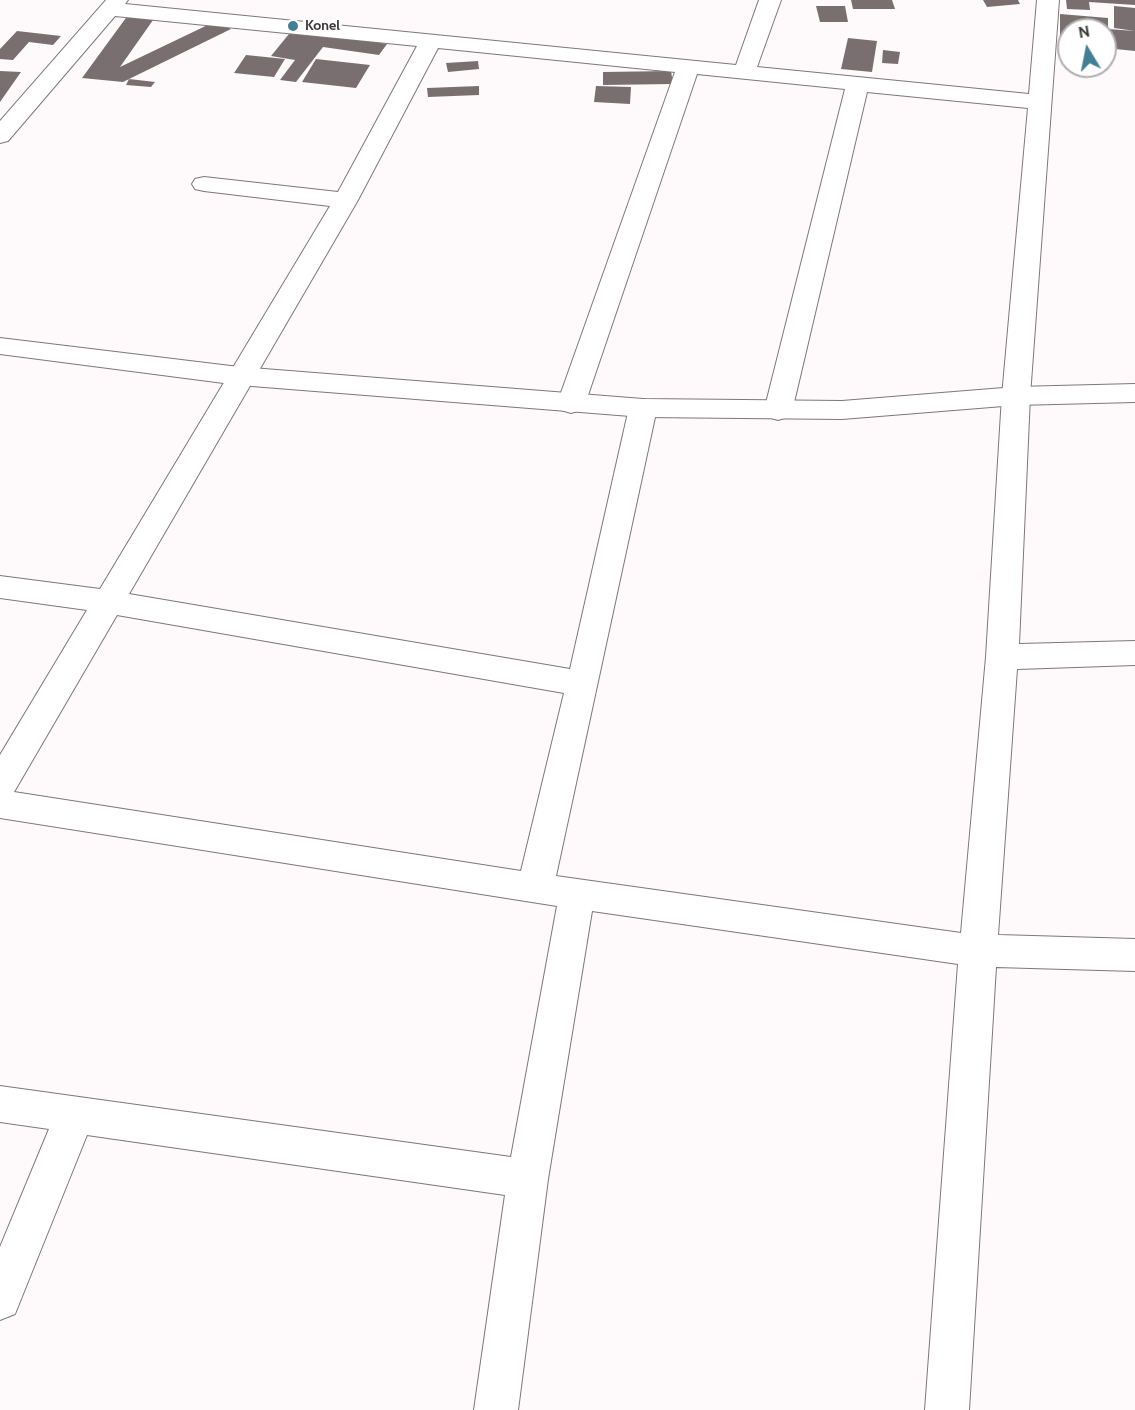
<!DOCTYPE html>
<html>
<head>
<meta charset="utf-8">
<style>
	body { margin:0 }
	#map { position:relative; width:1135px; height:1410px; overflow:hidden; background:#fef9fb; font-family:Cabin,sans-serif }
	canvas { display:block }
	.north { position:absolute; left:1057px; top:18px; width:60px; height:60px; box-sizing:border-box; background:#fff; border:2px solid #b1b0b0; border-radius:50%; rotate:350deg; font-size:16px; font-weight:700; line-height:24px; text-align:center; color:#3d393a }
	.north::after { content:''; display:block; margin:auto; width:21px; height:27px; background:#427f96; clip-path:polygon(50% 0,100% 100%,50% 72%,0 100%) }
</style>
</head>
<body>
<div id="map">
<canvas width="1135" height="1410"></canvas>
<div class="north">N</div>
</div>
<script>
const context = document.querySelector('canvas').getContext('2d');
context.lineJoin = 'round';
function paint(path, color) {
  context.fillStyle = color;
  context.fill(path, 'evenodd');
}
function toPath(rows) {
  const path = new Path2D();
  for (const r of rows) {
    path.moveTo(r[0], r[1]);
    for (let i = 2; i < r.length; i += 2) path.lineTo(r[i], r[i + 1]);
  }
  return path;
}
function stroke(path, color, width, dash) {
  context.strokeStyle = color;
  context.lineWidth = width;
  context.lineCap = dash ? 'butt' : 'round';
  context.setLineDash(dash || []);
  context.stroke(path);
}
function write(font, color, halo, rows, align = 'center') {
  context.font = font + ' Cabin,sans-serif';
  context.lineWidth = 6;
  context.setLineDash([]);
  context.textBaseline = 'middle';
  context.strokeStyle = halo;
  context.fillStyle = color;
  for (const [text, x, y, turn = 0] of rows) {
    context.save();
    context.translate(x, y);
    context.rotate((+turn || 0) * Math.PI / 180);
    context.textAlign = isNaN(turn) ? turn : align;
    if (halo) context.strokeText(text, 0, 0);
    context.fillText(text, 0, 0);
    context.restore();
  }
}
paint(toPath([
	[851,0,892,0,895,9,853,9],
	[983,0,1018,0,1020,4,987,7],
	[1066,0,1135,0,1135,5,1089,2,1090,10,1067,9],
	[816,6,845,6,848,22,820,22],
	[1114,6,1135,8,1135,31,1114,28],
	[131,11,158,13,120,67,216,21,231,29,123,82,82,78],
	[1060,14,1108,18,1108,29,1135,31,1135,51,1105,48,1105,30,1069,30,1069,45,1060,44],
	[293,29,387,44,379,55,323,47,296,82,280,80,295,60,271,56],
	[17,31,61,36,53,45,29,42,13,60,0,59,0,49],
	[848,38,877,41,872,72,841,69],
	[883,50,900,52,898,64,882,63],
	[246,55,285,59,274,77,234,73],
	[316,59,370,65,356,88,302,82],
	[478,61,479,69,448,72,446,63],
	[0,71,21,72,0,102],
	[671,71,673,84,603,85,603,72],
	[129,79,155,82,151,87,126,85],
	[479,86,479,95,428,97,427,88],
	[596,86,631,87,630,104,594,102]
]), '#796f71');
const minor = toPath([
	[106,0,128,0,125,4,736,65,759,0,781,0,757,67,1029,94,1037,0,1059,0,1030,396,1019,644,1135,641,1135,665,1017,669,998,935,1135,939,1135,971,996,967,969,1410,925,1410,958,964,592,911,548,1179,518,1410,474,1410,505,1195,87,1135,15,1314,0,1320,0,1247,49,1129,0,1122,0,1086,511,1157,557,906,0,818,0,755,87,610,0,598,0,576,100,589,330,206,204,191,195,189,192,184,195,179,204,177,338,192,417,46,115,16,8,141,0,143,0,121,106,0],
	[438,48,675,72,557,404,561,410,571,413,581,410,585,404,697,74,845,89,764,411,768,417,778,420,788,417,792,411,867,92,1028,108,1002,396,986,657,961,933,556,876,657,408,653,402,643,399,633,402,629,408,570,669,129,594,358,200,438,48],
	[117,615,564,693,521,871,14,792,117,615]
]);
const tertiary = toPath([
	[0,338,239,367,643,399,842,401,1016,387,1135,384,1135,402,1016,405,842,419,643,417,239,385,0,354,0,338]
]);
stroke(minor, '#817679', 2);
stroke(tertiary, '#817679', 2);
paint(minor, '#fff');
paint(tertiary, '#fff');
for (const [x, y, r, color] of [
	[293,26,6,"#427f96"]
]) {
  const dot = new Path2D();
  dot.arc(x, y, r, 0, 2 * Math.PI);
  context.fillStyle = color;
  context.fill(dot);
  stroke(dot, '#fff', 2);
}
write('bold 14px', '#3d393a', '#fff', [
	["Konel",305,26]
], 'left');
</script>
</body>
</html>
